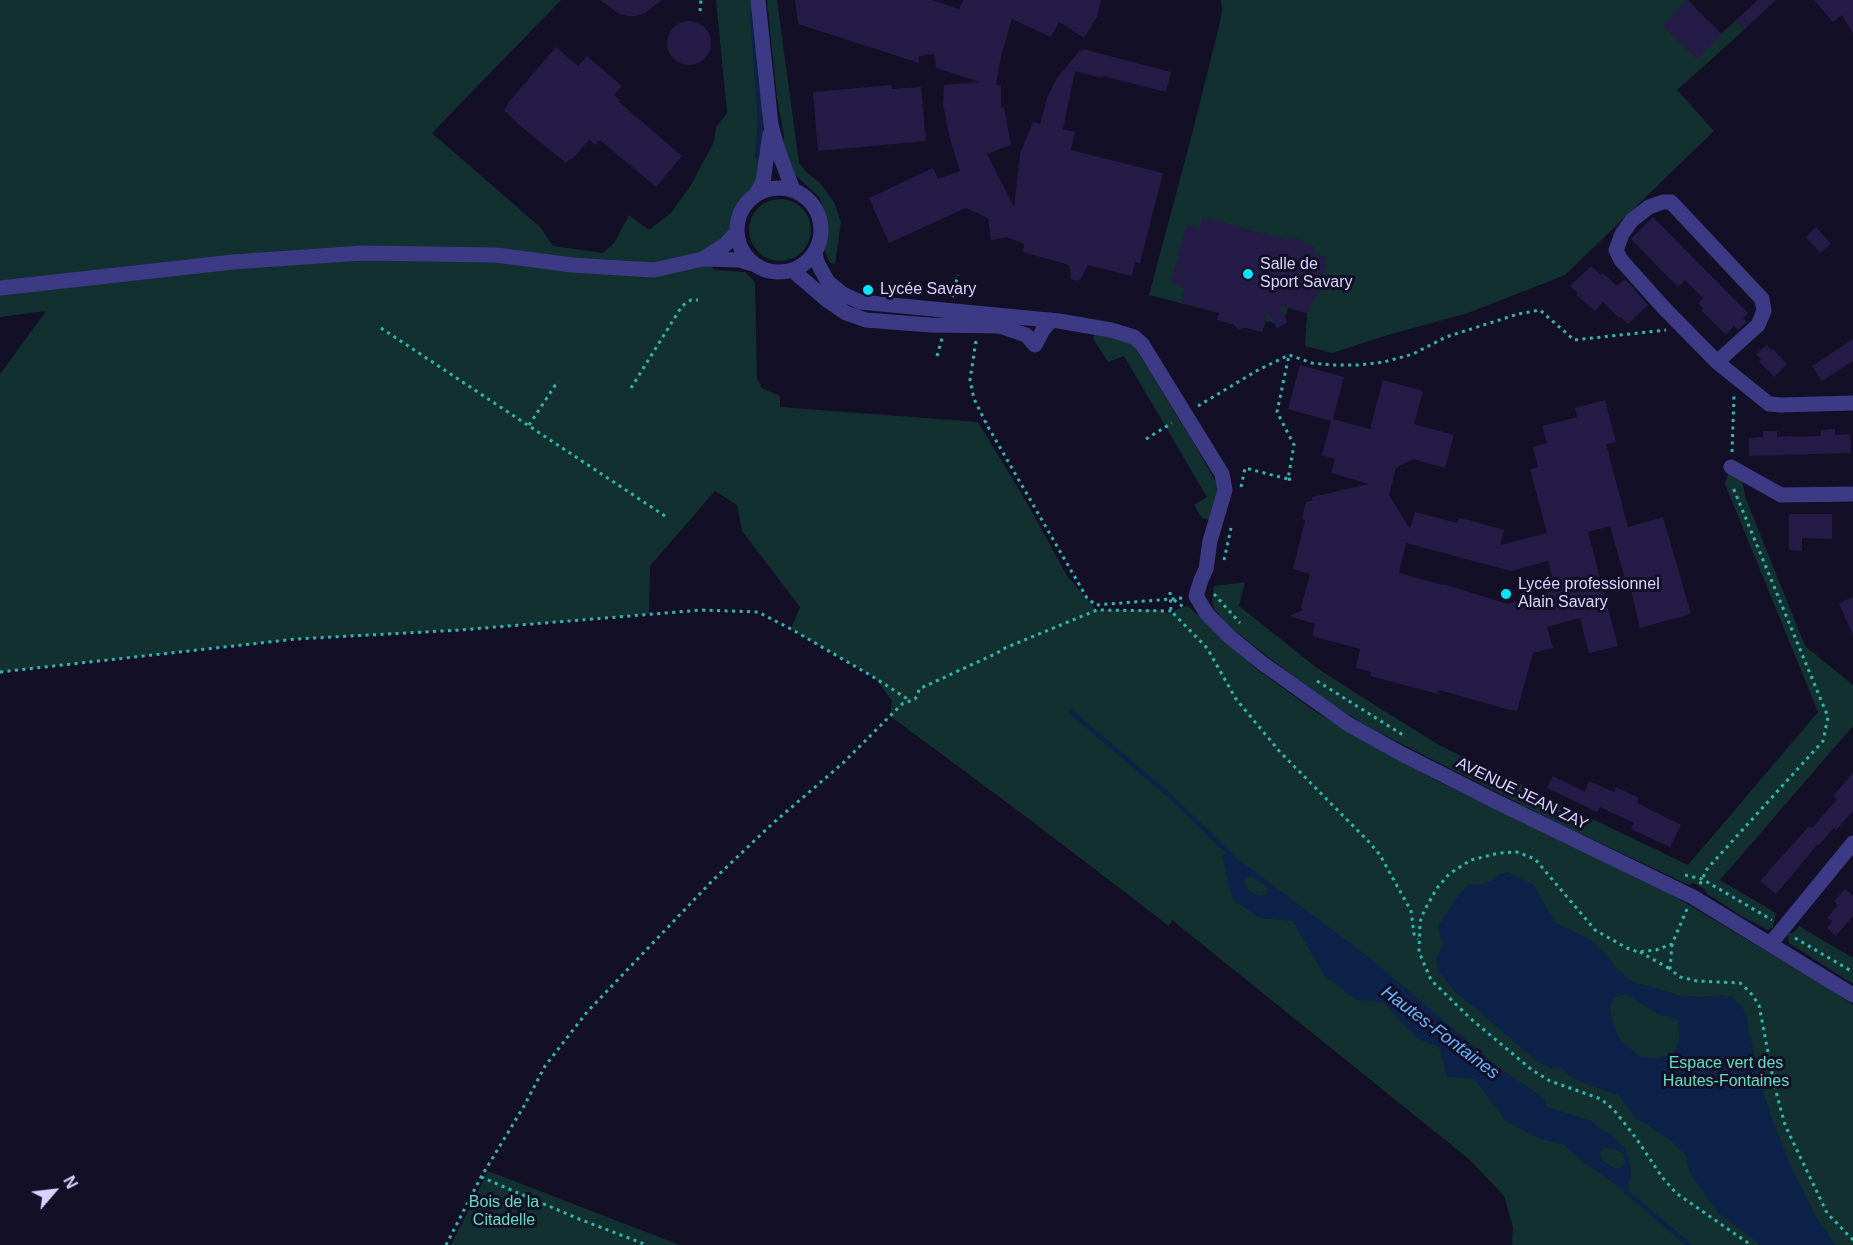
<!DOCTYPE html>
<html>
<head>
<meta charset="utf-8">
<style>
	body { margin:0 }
	#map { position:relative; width:1853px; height:1245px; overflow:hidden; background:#130f26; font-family:Arial,sans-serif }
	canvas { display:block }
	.north { position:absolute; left:24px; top:1161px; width:60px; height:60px; -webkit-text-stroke:4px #130f26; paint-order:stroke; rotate:62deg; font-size:16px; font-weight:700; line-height:24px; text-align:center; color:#d9d4ff }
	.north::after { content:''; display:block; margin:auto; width:21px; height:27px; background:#d9d4ff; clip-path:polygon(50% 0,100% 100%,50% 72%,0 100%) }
</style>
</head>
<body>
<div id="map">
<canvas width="1853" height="1245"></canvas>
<div class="north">N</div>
</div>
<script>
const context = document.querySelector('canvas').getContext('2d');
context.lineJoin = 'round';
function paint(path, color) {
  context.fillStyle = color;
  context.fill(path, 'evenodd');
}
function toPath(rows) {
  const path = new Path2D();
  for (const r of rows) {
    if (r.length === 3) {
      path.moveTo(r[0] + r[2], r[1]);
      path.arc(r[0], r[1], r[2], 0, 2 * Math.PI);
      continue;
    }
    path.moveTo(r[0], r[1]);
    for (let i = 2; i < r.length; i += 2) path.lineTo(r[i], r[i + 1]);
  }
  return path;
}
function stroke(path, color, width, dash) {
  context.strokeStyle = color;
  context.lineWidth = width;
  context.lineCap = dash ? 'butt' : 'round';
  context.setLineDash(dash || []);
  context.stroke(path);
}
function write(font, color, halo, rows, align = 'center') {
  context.font = font + ' Arial,sans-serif';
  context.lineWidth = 6;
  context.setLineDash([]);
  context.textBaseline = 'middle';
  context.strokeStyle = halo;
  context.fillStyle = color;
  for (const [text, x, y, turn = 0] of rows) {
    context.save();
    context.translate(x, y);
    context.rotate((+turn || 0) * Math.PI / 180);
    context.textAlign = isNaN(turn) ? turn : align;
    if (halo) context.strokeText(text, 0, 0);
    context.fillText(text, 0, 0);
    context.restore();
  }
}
paint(toPath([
	[0,0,561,0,432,133,540,227,553,246,603,253,614,243,629,215,649,230,671,213,691,185,714,142,716,127,727,113,716,0,753,0,762,98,763,143,756,194,743,207,740,213,736,233,703,259,715,270,745,272,755,282,757,378,762,388,780,396,780,407,978,422,1027,503,1067,576,1097,610,1159,610,1170,614,1177,609,1188,606,1255,668,1316,712,1437,781,1664,890,1828,988,1853,1005,1853,1245,1512,1245,1513,1227,1504,1196,1470,1160,1172,920,1169,926,1025,816,890,716,892,701,875,678,791,629,800,607,742,531,737,505,715,491,650,566,649,614,461,630,296,639,0,672,0,374,46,311,0,317],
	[767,0,777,0,799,163,805,171,820,183,834,202,841,222,835,264,830,263,824,249,828,222,820,198,791,171,782,154,784,136,777,98],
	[1221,0,1688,0,1721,34,1736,20,1744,30,1677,90,1714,131,1565,275,1468,313,1391,334,1332,353,1305,346,1307,313,1288,308,1285,317,1277,328,1274,323,1266,321,1262,332,1217,320,1219,313,1149,295,1191,138,1220,22,1222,11],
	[780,230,31],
	[1098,333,1129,342,1134,346,1193,442,1218,485,1211,520,1202,518,1194,505,1207,497,1124,356,1108,362,1094,340,1093,337],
	[1738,462,1746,499,1805,646,1853,685,1853,726,1720,880,1776,913,1773,927,1768,930,1743,917,1706,893,1706,890,1693,883,1689,885,1568,828,1372,729,1320,697,1230,627,1214,609,1212,600,1214,586,1245,582,1239,606,1317,668,1381,709,1439,745,1688,865,1818,712,1725,484,1730,467],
	[1799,926,1853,958,1853,984,1789,943,1788,934,1794,932],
	[488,1171,680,1245,451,1245]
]), '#12302f');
paint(toPath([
	[1230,853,1375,962,1498,1067,1544,1098,1547,1107,1592,1121,1602,1130,1613,1136,1625,1149,1629,1159,1631,1173,1627,1193,1573,1154,1565,1145,1538,1138,1506,1121,1474,1079,1447,1077,1439,1047,1416,1038,1383,1002,1356,1000,1324,975,1293,921,1259,918,1234,900,1229,888,1222,855],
	[1253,877,1266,886,1268,894,1259,896,1249,891,1244,884,1246,878],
	[1605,1148,1615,1149,1624,1154,1625,1163,1621,1168,1614,1168,1602,1160,1599,1152],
	[1508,872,1533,884,1556,923,1587,938,1606,954,1614,966,1630,981,1679,995,1700,997,1720,995,1732,997,1741,1005,1746,1014,1758,1075,1771,1116,1792,1169,1817,1218,1836,1245,1761,1245,1718,1213,1690,1173,1686,1156,1670,1140,1636,1118,1618,1095,1591,1086,1573,1078,1561,1068,1552,1069,1534,1059,1474,1007,1455,992,1438,971,1436,958,1443,945,1438,926,1457,897,1468,885,1482,884,1492,881,1499,874],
	[1626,994,1660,1015,1673,1017,1678,1021,1679,1038,1676,1050,1667,1056,1655,1058,1640,1057,1619,1038,1613,1024,1610,1007,1615,997]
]), '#0c2248');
stroke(toPath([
	[752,12,760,120,757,157],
	[1071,712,1171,797,1232,856],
	[1623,1189,1689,1245]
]), '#0c2248', 4.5);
paint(toPath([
	[600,0,662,0,645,13,636,16,627,16,618,13],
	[795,0,932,0,959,9,963,0,1101,0,1097,17,1084,38,1059,22,1051,37,1012,19,1001,56,996,85,1001,86,1001,108,1004,107,1011,145,987,154,1014,207,1020,154,1033,122,1040,124,1047,98,1057,78,1081,49,1080,52,1083,49,1171,72,1166,92,1103,76,1102,78,1075,71,1063,129,1075,132,1071,150,1163,173,1140,263,1135,262,1132,276,1088,265,1081,279,1077,281,1071,279,1069,265,1023,252,1024,244,1007,237,991,240,988,218,966,208,889,243,869,198,933,168,938,179,960,171,949,135,943,104,944,85,980,82,936,68,934,54,919,56,919,63,798,24],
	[1687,0,1722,34,1697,59,1663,26],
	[1758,0,1776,0,1744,30,1736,20],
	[1814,0,1853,0,1853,34,1842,15,1833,22],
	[689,43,22],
	[556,47,578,66,587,56,622,86,614,95,620,100,619,102,682,156,656,187,600,140,595,145,589,140,572,159,571,158,566,163,519,125,504,110,508,105,507,104],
	[891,85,892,89,921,87,926,141,818,151,813,92],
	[1203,217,1288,240,1289,236,1305,240,1304,244,1315,247,1313,253,1326,257,1324,263,1326,266,1319,295,1315,297,1313,304,1310,303,1308,313,1279,306,1288,322,1277,328,1268,312,1262,332,1246,327,1239,330,1233,324,1217,320,1219,313,1181,302,1185,287,1171,283,1186,225,1200,228],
	[1653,217,1748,313,1743,318,1747,322,1738,330,1734,326,1726,335,1701,310,1703,309,1698,303,1703,298,1685,280,1678,287,1631,239],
	[1816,227,1831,244,1820,253,1806,237],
	[1591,266,1601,275,1603,273,1617,286,1625,279,1648,305,1628,324,1621,317,1619,318,1603,302,1595,311,1576,295,1578,293,1570,286],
	[1853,339,1853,361,1822,381,1812,366],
	[1767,345,1771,350,1773,349,1787,364,1774,377,1759,361,1761,359,1756,354],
	[1300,365,1344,377,1333,419,1370,429,1383,380,1423,391,1414,424,1454,435,1445,468,1413,459,1396,468,1389,495,1410,529,1415,512,1457,523,1459,518,1466,520,1466,519,1504,530,1500,545,1547,533,1530,469,1538,467,1533,447,1547,443,1542,426,1577,417,1575,408,1605,400,1616,442,1606,444,1628,527,1663,517,1691,614,1640,628,1631,590,1628,590,1610,526,1588,532,1618,646,1589,653,1580,618,1547,627,1553,648,1533,653,1517,711,1506,709,1439,690,1438,694,1370,676,1371,672,1356,668,1360,649,1312,636,1315,624,1289,616,1303,610,1301,607,1310,574,1293,569,1305,521,1302,518,1306,502,1312,501,1312,497,1369,484,1331,473,1335,459,1322,455,1331,421,1288,409],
	[1406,543,1511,571,1548,561,1555,590,1508,604,1443,584,1443,585,1399,573],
	[1835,429,1835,435,1850,434,1851,453,1749,456,1749,438,1763,437,1763,431,1777,431,1777,437,1792,436,1792,437,1821,436,1821,430],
	[1789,514,1832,514,1832,539,1802,538,1802,551,1789,550],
	[1853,597,1853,636,1839,603],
	[1853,773,1853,811,1836,830,1834,828,1819,845,1818,844,1776,894,1760,881,1809,826,1812,828,1837,799,1833,796],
	[1553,776,1585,792,1589,781,1614,792,1616,787,1639,798,1637,803,1681,825,1670,847,1631,829,1634,823,1600,807,1597,812,1547,788],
	[1845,889,1853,896,1853,916,1836,936,1827,928,1832,921,1827,918,1838,905,1834,901]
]), '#241b47');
stroke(toPath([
	[700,11,701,0],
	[952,297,958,275],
	[381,328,665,516],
	[976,341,970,380,974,399,987,425,1087,598,1096,605,1183,598],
	[937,356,942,338],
	[631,388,682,306,691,300,698,300],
	[1198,406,1258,370,1289,355,1312,363,1332,365,1358,365,1384,362,1413,354,1446,337,1518,314,1540,310,1574,340,1666,330],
	[529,425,558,381],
	[1146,439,1172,423],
	[1732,452,1734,396],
	[1288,479,1295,480],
	[1241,487,1245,468,1288,479,1294,445,1277,412,1289,355],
	[1224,560,1231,528],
	[1170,592,1171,611,1207,648,1236,699,1280,752,1369,842,1380,855,1411,911,1414,934,1418,939],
	[1214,594,1240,623],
	[1174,600,1185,608],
	[0,672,296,639,461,630,701,610,758,612,791,629,875,678,909,700],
	[1317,681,1403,735],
	[1685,875,1702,879,1772,920],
	[1700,884,1707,869,1823,741,1828,717,1732,485],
	[1687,909,1672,944,1656,950,1638,952,1627,948,1595,930,1535,859,1517,852,1499,853,1471,860,1449,874,1437,888,1424,911,1420,922,1419,952,1431,980,1471,1019,1532,1070,1550,1081,1601,1099,1614,1110,1636,1138,1662,1177,1676,1193,1751,1245],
	[1795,938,1853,972],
	[1672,944,1670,969,1680,977,1697,981,1740,983,1750,992,1759,1005,1774,1084,1785,1125,1827,1213,1853,1240],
	[1640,952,1670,969],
	[481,1177,579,1219,647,1245],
	[446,1245,481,1177,524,1106,545,1066,587,1012,712,881,772,824,843,763,902,704,915,699,918,694,919,689,997,653,1005,648,1097,610,1171,611]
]), '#2fb8b0', 3, [3, 4.5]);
stroke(toPath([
	[758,0,771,125,778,150,793,190],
	[779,230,42],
	[756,194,763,182,770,134],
	[815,253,817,262,828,282,843,294,860,302,1059,321,1111,330,1134,337,1142,344,1222,474,1225,490,1210,541,1206,569,1201,580,1196,596,1207,614,1230,637,1262,663,1348,724,1400,753,1497,802,1693,897,1853,995],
	[704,258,725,245,736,233],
	[792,270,827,300,846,313,866,320,930,325,999,326,1026,335,1035,345,1043,330,1051,320],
	[0,288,233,262,362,253,496,255,572,265,654,270,703,259,740,260,753,264],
	[1717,362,1758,325,1764,311,1762,299,1671,202,1663,202,1649,207,1632,220,1622,234,1616,250,1621,260,1663,307,1717,362,1769,404,1781,405,1853,403],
	[1731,467,1781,495,1853,494],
	[1771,943,1853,843]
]), '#3d3a85', 15);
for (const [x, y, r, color] of [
	[1248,274,6,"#00e5ff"],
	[868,290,6,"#00e5ff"],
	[1506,594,6,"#00e5ff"]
]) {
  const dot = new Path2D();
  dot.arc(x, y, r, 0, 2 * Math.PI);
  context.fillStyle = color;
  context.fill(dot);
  stroke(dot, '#130f26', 2);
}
write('16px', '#d9d4ff', '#130f26', [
	["Salle de",1260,265],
	["Sport Savary",1260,283],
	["Lycée Savary",880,290],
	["Lycée professionnel",1518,585],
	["Alain Savary",1518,603]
], 'left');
write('16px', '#d9d4ff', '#130f26', [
	["AVENUE JEAN ZAY",1522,794,26]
]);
write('16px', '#5fe0c0', '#130f26', [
	["Espace vert des",1726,1064],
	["Hautes-Fontaines",1726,1082],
	["Bois de la",504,1203],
	["Citadelle",504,1221]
]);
write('italic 18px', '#62b6ff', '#130f26', [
	["Hautes-Fontaines",1440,1033,37]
]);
</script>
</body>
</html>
